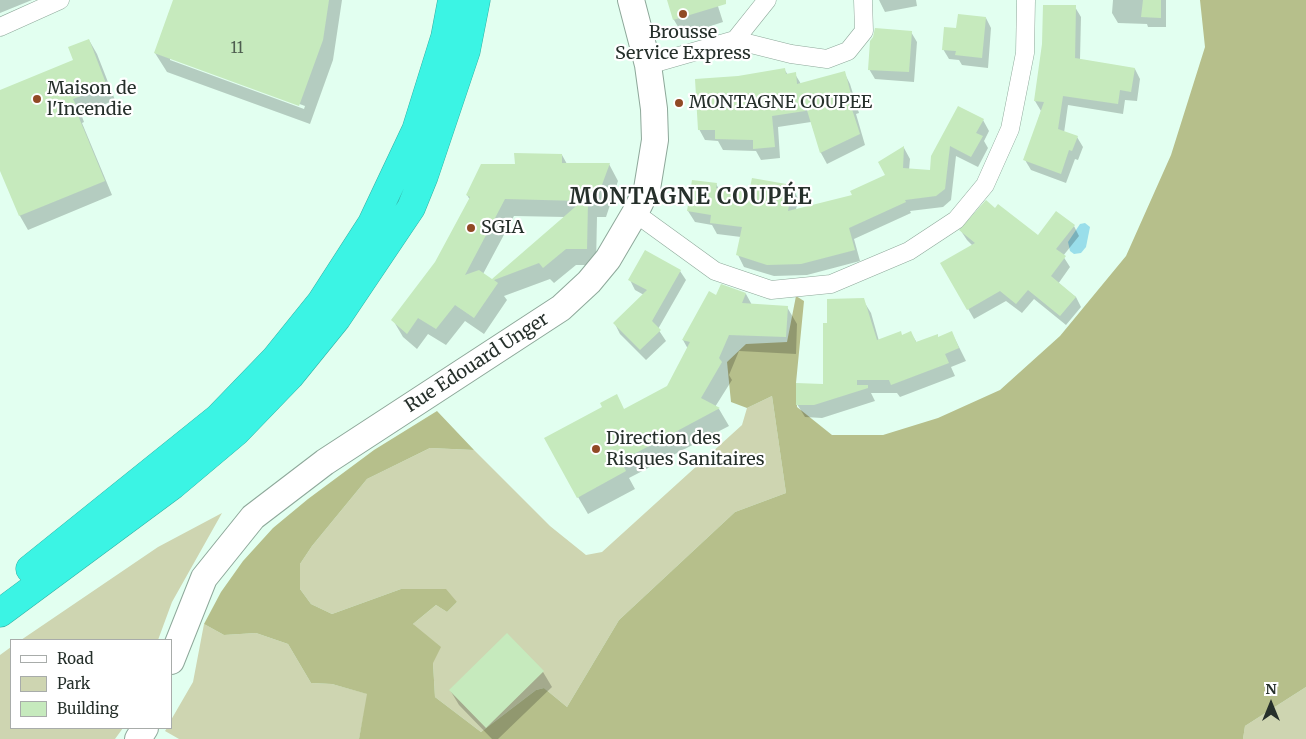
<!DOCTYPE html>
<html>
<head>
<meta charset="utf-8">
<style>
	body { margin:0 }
	#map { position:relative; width:1306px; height:739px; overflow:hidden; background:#e2fff0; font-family:Merriweather,serif }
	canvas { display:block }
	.legend { position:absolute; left:10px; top:639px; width:162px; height:90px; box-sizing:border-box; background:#fff; border:1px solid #a8acaa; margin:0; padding:6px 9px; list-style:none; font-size:15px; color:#26302b }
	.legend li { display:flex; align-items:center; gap:10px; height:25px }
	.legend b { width:25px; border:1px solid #a8acaa }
	.north { position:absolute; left:1246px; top:679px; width:50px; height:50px; -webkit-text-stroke:4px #fff; paint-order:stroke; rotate:0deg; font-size:14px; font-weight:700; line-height:20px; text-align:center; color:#26302b }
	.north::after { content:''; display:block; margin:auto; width:18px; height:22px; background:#26302b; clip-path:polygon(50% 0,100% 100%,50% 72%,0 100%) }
</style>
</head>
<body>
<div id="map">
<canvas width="1306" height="739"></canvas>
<ul class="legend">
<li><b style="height:6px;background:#fff"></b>Road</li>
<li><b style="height:14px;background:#ced5b1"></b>Park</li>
<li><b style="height:14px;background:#c6eabd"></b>Building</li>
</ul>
<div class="north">N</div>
</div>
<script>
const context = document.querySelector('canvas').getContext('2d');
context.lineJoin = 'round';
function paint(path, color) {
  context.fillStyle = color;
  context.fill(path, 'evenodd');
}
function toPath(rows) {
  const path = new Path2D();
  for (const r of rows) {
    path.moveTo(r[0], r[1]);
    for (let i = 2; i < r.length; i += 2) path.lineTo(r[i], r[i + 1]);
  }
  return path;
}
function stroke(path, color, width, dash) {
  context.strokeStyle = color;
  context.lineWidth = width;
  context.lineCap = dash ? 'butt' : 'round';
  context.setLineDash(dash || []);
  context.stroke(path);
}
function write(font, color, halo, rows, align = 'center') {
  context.font = font + ' Merriweather,serif';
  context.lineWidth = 4.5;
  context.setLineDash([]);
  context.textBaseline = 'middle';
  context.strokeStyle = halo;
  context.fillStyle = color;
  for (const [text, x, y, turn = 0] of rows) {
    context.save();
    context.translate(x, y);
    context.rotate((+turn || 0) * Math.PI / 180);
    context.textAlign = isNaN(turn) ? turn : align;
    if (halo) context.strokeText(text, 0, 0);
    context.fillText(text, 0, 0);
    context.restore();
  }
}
paint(toPath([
	[772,396,786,493,735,512,619,620,567,707,544,688,536,690,481,732,435,697,433,663,413,624,436,605,447,612,457,602,401,589,332,614,311,604,300,589,300,564,312,546,367,479,430,448,474,450,550,526,586,555,602,552,742,425,747,408],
	[222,513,172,602,158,640,21,640,158,547],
	[204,624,224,635,256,633,288,644,311,683,332,684,368,694,359,739,179,739,165,731,167,728,171,728,171,720,193,682],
	[11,647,11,728,123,728,115,739,0,739,0,655],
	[1306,687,1306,739,1243,739,1245,726]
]), '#ced5b1');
paint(toPath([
	[1200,0,1306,0,1306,687,1245,726,1243,739,359,739,367,694,332,684,311,683,288,644,256,633,224,635,204,624,221,592,243,561,273,528,308,499,374,450,437,411,474,450,430,448,367,479,312,546,300,564,300,589,311,604,332,614,401,589,446,589,457,602,447,612,436,605,413,624,441,647,433,663,435,697,481,732,536,690,544,688,567,707,619,620,735,512,786,493,772,396,747,408,731,402,727,362,746,344,787,342,796,296,804,301,796,383,797,407,832,435,883,435,938,418,1000,390,1060,336,1126,256,1171,155,1205,47]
]), '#b6bf8b');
paint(toPath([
	[1085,223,1090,227,1086,247,1081,253,1074,254,1070,251,1068,242,1080,224]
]), '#99deea');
paint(toPath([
	[0,0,32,0,0,13],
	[174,0,342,0,333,60,310,124,167,72,155,53],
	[170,57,305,106,304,109,170,60],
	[668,0,716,0,723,22,683,35,674,20],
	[879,0,916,0,917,6,885,12],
	[1113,0,1166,0,1166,27,1148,27,1147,24,1118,23,1112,13],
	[1075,7,1081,17,1080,60,1135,69,1140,79,1137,101,1125,100,1123,114,1068,105,1064,133,1077,137,1083,147,1078,160,1075,159,1066,183,1031,170,1025,160,1041,111,1035,101],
	[986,18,991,28,988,68,962,65,959,60,949,59,943,49,957,30],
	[911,32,917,42,914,82,875,79,869,69],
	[89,40,97,54,115,100,81,114,84,122,82,123,112,195,28,230,20,216,0,168,0,91,75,61],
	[784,69,788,75,795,74,801,84,844,72,850,84,859,113,856,114,865,145,827,164,821,153,811,122,778,127,780,158,761,160,756,151,723,150,718,141,705,140,699,129,738,77],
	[983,120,989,131,984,141,988,148,978,167,956,156,951,200,943,207,910,211,911,213,854,239,860,261,807,275,774,276,744,267,738,255,741,237,717,234,712,225,695,222,688,211,716,184,719,189,750,194,791,186,798,198,796,210,853,196,887,175,880,163,904,148,910,159,909,170,931,171,933,156],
	[562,155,567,164,609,164,618,181,606,217,597,217,596,265,576,265,554,283,550,279,504,296,507,300,484,334,465,321,446,345,428,334,417,349,403,337,393,320,436,263,470,200,467,195,516,165],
	[514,216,565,217,492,280,483,274],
	[995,210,1039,237,1074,226,1079,236,1063,256,1070,267,1058,284,1076,297,1081,307,1066,325,1034,299,1022,313,1006,301,974,319,942,264,973,246,967,240,961,231],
	[680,271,686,280,658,329,666,341,646,360,620,334,615,324,644,295,635,290,630,280],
	[710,293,716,297,746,294,752,305,787,307,797,324,796,354,739,351,729,375,732,380,715,407,719,409,729,426,629,478,635,489,588,514,578,497,624,410,668,387,688,349,683,340],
	[863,300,871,313,879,341,911,333,917,343,938,338,952,333,966,361,951,367,955,376,900,397,897,393,871,393,875,401,822,418,805,417,797,404,825,385,828,324],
	[507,635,543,672,552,687,498,739,492,739,459,705,450,690]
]), '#0003');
paint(toPath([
	[173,0,329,0,323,40,299,106,154,53],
	[667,0,726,0,726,4,673,20],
	[1143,0,1161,0,1161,18,1141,17],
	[1043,5,1076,5,1075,58,1135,68,1131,92,1120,90,1118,104,1063,96,1058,129,1078,136,1072,151,1069,150,1061,174,1023,160,1044,102,1034,101,1042,44],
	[958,14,986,17,982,58,955,55,956,51,942,50,944,27,956,28],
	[875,28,912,31,909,72,868,70,870,41,873,37],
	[89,39,107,86,73,99,77,107,75,108,105,181,19,216,0,171,0,90,73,60,68,47],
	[785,68,786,74,796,72,797,84,845,71,853,102,850,103,860,134,820,153,806,107,805,111,772,116,775,147,753,149,753,140,715,139,715,130,698,130,695,79,738,76],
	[958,106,984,119,976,133,983,136,971,157,950,146,945,189,936,196,905,200,906,202,849,228,855,250,801,264,767,265,736,255,742,227,710,223,711,215,687,211,692,180,717,183,716,188,749,192,752,178,792,185,788,211,852,195,850,191,885,175,878,162,904,146,903,168,930,170,931,156],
	[514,153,562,154,562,163,610,163,596,201,588,201,587,249,566,249,543,268,539,263,494,280,498,283,474,318,455,305,436,329,418,318,407,334,391,320,435,262,470,197,466,195,481,164,515,164],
	[505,199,582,201,492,279,479,270,465,275],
	[986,200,995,208,998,204,1038,235,1056,211,1075,225,1056,249,1066,256,1051,276,1076,297,1060,316,1028,290,1016,304,1000,291,967,310,940,263,975,243,959,230],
	[645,250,681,270,652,321,661,330,640,350,613,323,647,290,628,280],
	[721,284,746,293,742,303,788,306,786,337,729,335,719,358,722,362,701,398,720,408,621,461,626,471,577,498,544,438,602,407,600,403,617,394,624,409,667,386,690,342,682,340,709,291,716,295],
	[864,298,877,340,901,331,902,335,911,331,916,342,938,334,938,337,952,331,959,348,945,354,949,363,891,385,889,380,857,380,857,385,868,385,868,388,814,405,796,405,796,383,823,384,823,323,827,323,827,299],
	[507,633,544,671,486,728,449,690]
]), '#c6eabd');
const street = toPath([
	[0,27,60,0],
	[735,40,767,0],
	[648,65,735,40,791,54,827,59,848,51,864,31,863,0],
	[635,213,715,271,771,290,831,284,909,251,956,220,985,185,1010,129,1025,53,1026,0]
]);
const secondary = toPath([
	[171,661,204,578,253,517,325,462,561,308,589,282,608,259,635,213,647,189,655,140,654,109,648,65,631,0],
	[138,739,145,728]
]);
const highway = toPath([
	[30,569,218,418,275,359,321,302,372,223,416,130,445,37,452,0],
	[0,613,173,485,236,432,290,376,337,318,411,208,424,176,466,51,476,0]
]);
stroke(street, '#8ea89a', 19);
stroke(secondary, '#8ea89a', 28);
stroke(highway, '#34afa3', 29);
stroke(street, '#fff', 18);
stroke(secondary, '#fff', 26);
stroke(highway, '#3bf4e4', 28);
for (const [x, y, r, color] of [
	[683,14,5,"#914a25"],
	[37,99,5,"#914a25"],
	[679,103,5,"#914a25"],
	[471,228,5,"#914a25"],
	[596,449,5,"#914a25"]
]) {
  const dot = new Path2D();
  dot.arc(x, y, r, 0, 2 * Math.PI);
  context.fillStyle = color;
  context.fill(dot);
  stroke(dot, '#fff', 2);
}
write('15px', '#4e5e50', null, [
	["11",237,49]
]);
write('18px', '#26302b', '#fff', [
	["Brousse",683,33,"center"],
	["Service Express",683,54,"center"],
	["Maison de",47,89],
	["l'Incendie",47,110],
	["MONTAGNE COUPEE",689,103],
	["SGIA",481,228],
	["Direction des",606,439],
	["Risques Sanitaires",606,460]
], 'left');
write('18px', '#26302b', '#fff', [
	["Rue Edouard Unger",477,363,-33]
]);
context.letterSpacing = '1px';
write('bold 22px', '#26302b', '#fff', [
	["MONTAGNE COUPÉE",691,198]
]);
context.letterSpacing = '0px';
</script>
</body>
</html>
